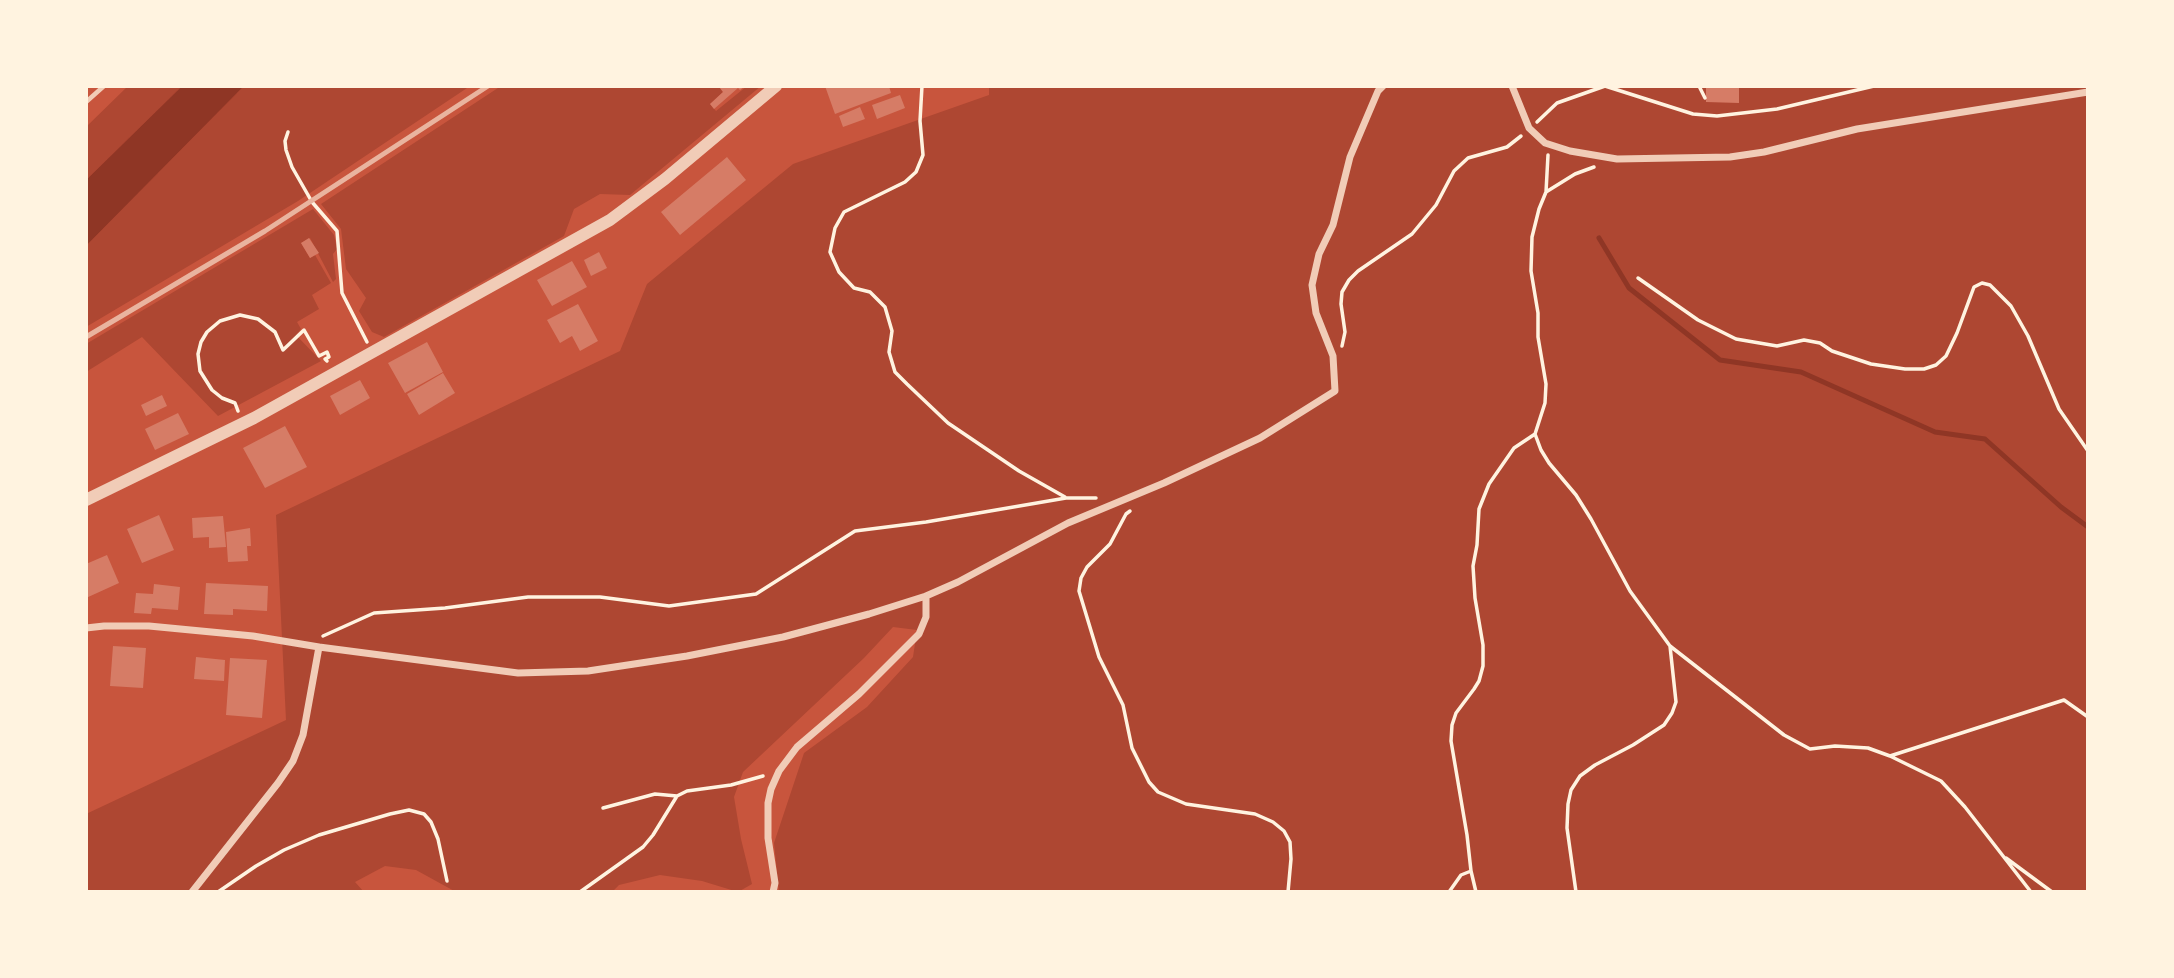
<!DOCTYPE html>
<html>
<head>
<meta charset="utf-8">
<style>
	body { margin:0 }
	#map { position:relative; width:2174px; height:978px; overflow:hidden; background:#c8553d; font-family:Figtree,sans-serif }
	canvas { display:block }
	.frame { position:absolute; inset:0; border:88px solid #fff3e0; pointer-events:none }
</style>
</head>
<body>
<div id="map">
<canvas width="2174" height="978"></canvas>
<div class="frame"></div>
</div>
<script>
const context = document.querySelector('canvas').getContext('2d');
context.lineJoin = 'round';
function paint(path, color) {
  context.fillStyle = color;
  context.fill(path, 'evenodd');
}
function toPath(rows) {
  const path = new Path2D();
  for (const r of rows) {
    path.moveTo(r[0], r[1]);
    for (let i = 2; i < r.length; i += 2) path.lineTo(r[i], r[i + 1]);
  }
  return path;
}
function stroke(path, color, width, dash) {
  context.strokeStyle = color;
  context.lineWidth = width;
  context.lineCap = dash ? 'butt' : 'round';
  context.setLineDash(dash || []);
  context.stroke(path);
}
paint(toPath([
	[128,86,182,86,86,180,86,127],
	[244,86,470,86,298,201,86,327,86,246],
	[501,86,711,86,720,88,723,92,710,104,716,111,747,86,761,86,630,195,600,194,574,209,564,236,384,337,372,332,359,311,366,298,346,269,341,229,321,204],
	[989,86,2088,86,2088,892,779,892,774,843,804,753,867,707,913,657,917,630,893,627,864,658,743,772,734,797,741,839,752,884,738,892,702,881,660,875,619,885,612,892,456,892,416,870,385,866,355,882,364,892,86,892,86,814,286,720,276,515,620,351,647,284,793,164,989,95],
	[313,209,334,235,337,249,333,254,336,279,333,282,310,238,301,243,310,258,315,255,331,283,312,295,319,309,297,322,301,329,296,335,321,361,218,416,142,337,86,372,86,344]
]), '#ae4732');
paint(toPath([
	[182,86,244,86,86,246,86,180]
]), '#8f3625');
stroke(toPath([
	[1599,238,1629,288,1720,360,1801,372,1935,432,1985,439,2061,507,2088,527]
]), '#8f3625', 5);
paint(toPath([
	[723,86,745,86,740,90,738,88,714,109,710,104,723,92,720,88],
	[825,86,889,86,891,93,835,114],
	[1706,87,1739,88,1739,103,1706,102],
	[900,95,905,108,877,119,872,105],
	[860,107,865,119,843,127,839,116],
	[727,157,746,180,680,235,661,212],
	[309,238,319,253,310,258,301,243],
	[599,252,607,268,591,276,584,260],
	[572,261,587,287,552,306,537,280],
	[578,304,598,341,580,351,572,336,560,343,547,320],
	[427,342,443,372,405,393,388,363],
	[443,373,455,393,419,415,407,394],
	[360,380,370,398,340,415,330,396],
	[162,395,167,406,146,416,141,405],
	[178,413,189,434,155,450,145,429],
	[285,426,307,467,265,488,243,448],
	[159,515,174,550,142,563,127,529],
	[223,516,226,547,209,548,209,537,193,538,192,518],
	[250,528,251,546,247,546,248,561,228,562,226,532],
	[107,555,119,583,86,598,86,564],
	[206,583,268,586,267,611,233,609,233,615,204,614],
	[154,584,180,587,178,610,152,608,151,614,134,613,136,593,153,594],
	[113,646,146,648,143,688,110,686],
	[196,657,225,660,224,681,194,679],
	[230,658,267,660,262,718,226,715]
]), '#d67c66');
stroke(toPath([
	[922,86,920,121,923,155,916,172,905,182,844,212,835,228,830,252,839,272,854,288,870,292,885,307,892,331,889,352,895,372,907,384,948,423,1019,471,1065,497],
	[1605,86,1693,114,1717,116,1777,109,1874,86],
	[1699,86,1705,98],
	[1537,122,1557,103,1605,86],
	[288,132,285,141,286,150,292,167,312,202,337,231,342,293,367,342],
	[1548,155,1546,192,1539,209,1532,237,1531,271,1538,313,1538,337,1546,384,1545,403,1535,434,1541,450,1549,463,1576,495,1591,519,1630,591,1670,646,1676,702,1672,713,1664,725,1633,745,1595,765,1580,776,1571,790,1568,804,1567,828,1576,892],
	[1546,192,1575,174,1594,167],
	[1638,278,1698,320,1736,339,1777,346,1804,340,1820,343,1832,351,1871,364,1905,369,1924,369,1936,365,1946,356,1957,333,1974,287,1982,283,1990,285,2011,306,2028,336,2059,409,2088,451],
	[1342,346,1345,332,1341,304,1342,292,1349,280,1358,271,1412,234,1436,205,1454,171,1468,158,1507,147,1521,136],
	[238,411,235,403,222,398,212,390,200,371,198,354,201,342,207,332,220,321,240,315,258,319,275,332,283,350,304,330,319,356,327,352,329,357,325,359,327,361],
	[1130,511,1126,514,1110,544,1087,567,1081,578,1079,591,1099,657,1123,705,1132,748,1149,782,1158,792,1186,804,1255,814,1273,822,1284,831,1290,842,1291,859,1288,892],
	[323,636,374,613,445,608,528,597,600,597,669,606,756,594,855,531,926,522,1066,498,1096,498],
	[1670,646,1784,735,1810,749,1835,746,1868,748,1890,756,2064,700,2088,717],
	[1890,756,1941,781,1965,807,2031,892],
	[603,808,655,794,677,796],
	[2006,858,2052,892],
	[218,892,256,866,284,850,319,835,390,814,409,810,424,814,431,822,438,839,447,881],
	[580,892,643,847,653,835,677,796,687,791,731,785,763,776],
	[1449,892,1461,875,1471,871],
	[1476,892,1471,871,1467,835,1451,741,1452,725,1456,713,1474,689,1479,681,1483,666,1483,645,1475,598,1473,566,1477,545,1479,509,1489,484,1514,448,1535,434]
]), '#fff3e0', 3.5);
stroke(toPath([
	[86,102,104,86]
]), '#f1ccb7', 4.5);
stroke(toPath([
	[1512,86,1529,128,1545,143,1570,151,1617,159,1730,157,1764,152,1857,129,2088,92],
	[86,628,104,626,149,626,253,636,319,647,518,673,588,671,687,656,783,637,869,614,926,596,958,582,1068,523,1164,483,1260,438,1335,391,1333,356,1316,313,1312,285,1319,254,1333,225,1350,157,1378,91,1383,86],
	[192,892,278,783,293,761,303,735,319,647],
	[773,892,775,883,768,838,768,803,771,789,779,771,797,747,859,694,919,634,926,617,926,596]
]), '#f1ccb7', 7);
stroke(toPath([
	[86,500,254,418,610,220,665,179,776,86]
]), '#f1ccb7', 12);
stroke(toPath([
	[86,337,265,231,488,86]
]), '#e9b49f', 5);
</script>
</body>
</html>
